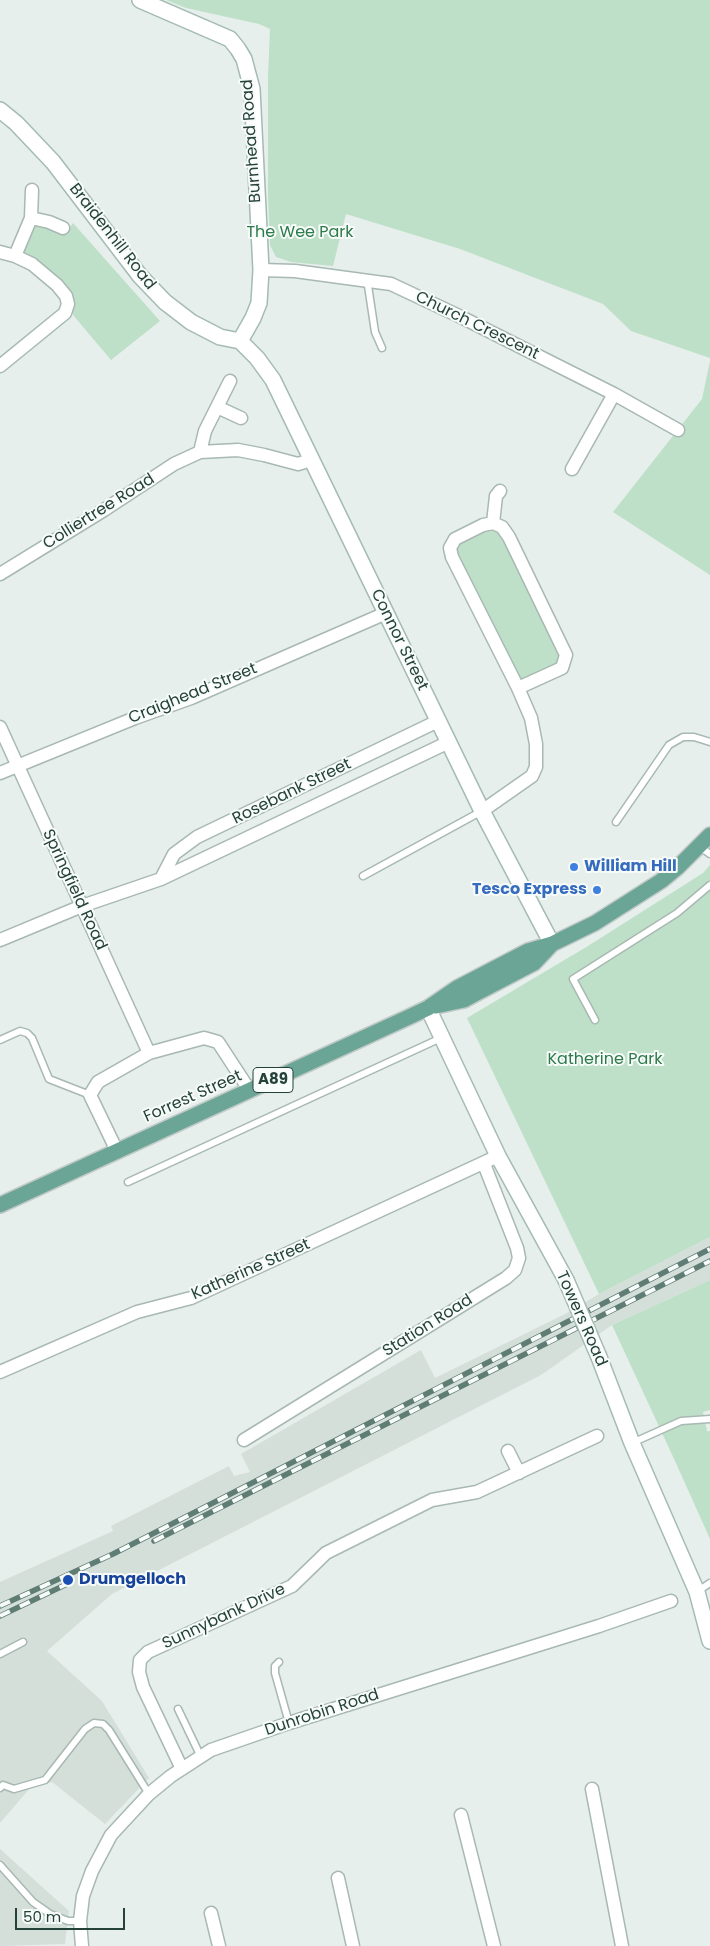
<!DOCTYPE html>
<html>
<head>
<meta charset="utf-8">
<style>
	body { margin:0 }
	#map { position:relative; width:710px; height:1946px; overflow:hidden; background:#e6efeb; font-family:Poppins,sans-serif }
	canvas { display:block }
	.scale { position:absolute; left:15px; top:1908px; width:110px; height:22px; box-sizing:border-box; border:2px solid #24423a; border-top:0; padding-left:6px; font-size:15px; line-height:18px; white-space:nowrap; color:#24423a; -webkit-text-stroke:4px #f7fbf9; paint-order:stroke }
</style>
</head>
<body>
<div id="map">
<canvas width="710" height="1946"></canvas>
<div class="scale">50 m</div>
</div>
<script>
const context = document.querySelector('canvas').getContext('2d');
context.lineJoin = 'round';
function paint(path, color) {
  context.fillStyle = color;
  context.fill(path, 'evenodd');
}
function toPath(rows) {
  const path = new Path2D();
  for (const r of rows) {
    path.moveTo(r[0], r[1]);
    for (let i = 2; i < r.length; i += 2) path.lineTo(r[i], r[i + 1]);
  }
  return path;
}
function stroke(path, color, width, dash) {
  context.strokeStyle = color;
  context.lineWidth = width;
  context.lineCap = dash ? 'butt' : 'round';
  context.setLineDash(dash || []);
  context.stroke(path);
}
function write(font, color, halo, rows, align = 'center') {
  context.font = font + ' Poppins,sans-serif';
  context.lineWidth = 4;
  context.setLineDash([]);
  context.textBaseline = 'middle';
  context.strokeStyle = halo;
  context.fillStyle = color;
  for (const [text, x, y, turn = 0] of rows) {
    context.save();
    context.translate(x, y);
    context.rotate((+turn || 0) * Math.PI / 180);
    context.textAlign = isNaN(turn) ? turn : align;
    if (halo) context.strokeText(text, 0, 0);
    context.fillText(text, 0, 0);
    context.restore();
  }
}
paint(toPath([
	[710,1237,710,1280,612,1325,541,1375,112,1594,47,1651,102,1701,149,1778,105,1824,52,1782,30,1788,0,1823,0,1582,113,1531,111,1526,229,1466,234,1476,250,1472,241,1454,421,1350,435,1378,565,1314,599,1294],
	[0,1849,69,1911,65,1944,0,1946]
]), '#d4dfda');
paint(toPath([
	[166,0,710,0,710,358,631,331,603,304,460,249,346,214,333,266,291,262,276,257,270,245,268,195,268,76,270,29,259,24,186,8],
	[34,220,48,224,65,235,73,223,160,321,111,360,73,315,72,304,20,254],
	[710,361,710,575,613,512,702,399],
	[483,527,500,530,562,661,520,683,455,556,456,540],
	[710,865,710,1237,599,1294,467,1018,588,946,703,873],
	[710,1280,710,1410,703,1412,707,1431,710,1431,710,1539,675,1461,612,1325]
]), '#bfe0c8');
const lane = toPath([
	[367,279,375,332,382,348],
	[616,822,669,745,683,737,694,737,710,742],
	[700,847,710,854],
	[363,876,482,811],
	[595,1020,573,979,677,913,710,885],
	[0,1040,20,1031,27,1033,32,1038,49,1079,90,1095],
	[128,1182,441,1038],
	[632,1443,681,1421,710,1419],
	[698,1591,710,1583],
	[0,1654,23,1642],
	[279,1662,275,1666,275,1673,289,1723],
	[178,1709,201,1757],
	[0,1788,3,1785,14,1789,45,1780,85,1729,94,1723,103,1724,109,1730,149,1794],
	[0,1865,33,1902,50,1914,68,1921,80,1921]
]);
const street = toPath([
	[31,218,49,222,63,228],
	[0,252,15,256,32,264,57,285,66,296,68,304,65,313,0,366],
	[15,256,31,218,32,190],
	[261,270,295,271,391,284,459,316,614,394,678,430],
	[217,407,241,418],
	[200,452,205,431,230,381],
	[572,469,614,394],
	[493,523,496,496,500,491],
	[0,574,104,510,174,464,200,452,238,450,264,455,298,464,311,460],
	[0,727,149,1053],
	[0,773,135,718,191,698,386,613],
	[482,811,532,776,536,767,536,744,531,718,518,688,562,668,566,655,509,537,502,527,493,523,483,525,455,539,450,548,452,557,518,688],
	[161,879,174,854,197,837,438,721],
	[0,940,82,906,161,879,449,742],
	[117,1151,90,1095,98,1082,149,1053,204,1038,218,1042,250,1091],
	[0,1372,137,1312,191,1298,498,1156],
	[244,1440,506,1278,515,1270,519,1258,517,1248,484,1164],
	[508,1451,519,1473],
	[182,1769,143,1687,139,1672,140,1660,148,1652,292,1586,326,1553,432,1500,477,1492,597,1436],
	[592,1789,622,1946],
	[461,1815,494,1946],
	[338,1878,353,1946],
	[211,1913,219,1946],
	[82,1946,80,1921,83,1896,92,1871,111,1835,149,1794,171,1776,211,1750,289,1723,599,1626,671,1601]
]);
const secondary = toPath([
	[140,0,230,39,238,49,244,59,252,89,261,270,259,303,253,318,240,341],
	[0,110,16,123,53,162,140,276,165,302,191,322,220,337,240,341],
	[240,341,257,358,273,380,482,811,552,944],
	[428,1008,498,1156,566,1280],
	[599,1357,632,1443,697,1592,710,1641]
]);
const primary = toPath([
	[436,1006,464,1000,475,994,534,963,551,945],
	[0,1205,409,1017,428,1008,457,988,528,951,552,944,595,923,661,881,678,867,710,835]
]);
stroke(lane, '#a8b8b2', 9);
stroke(street, '#a8b8b2', 15);
stroke(secondary, '#a4bbb3', 18);
stroke(primary, '#c2cac8', 18);
stroke(lane, '#fff', 6);
stroke(street, '#fff', 12);
stroke(secondary, '#fff', 15);
stroke(primary, '#6aa596', 15);
const rail = toPath([
	[154,1541,710,1261],
	[0,1606,113,1554,710,1249],
	[0,1616,67,1584]
]);
stroke(rail, '#5f7d75', 5.5);
stroke(rail, '#f7fbf9', 4, [11]);
const secondaryBridge = toPath([
	[566,1280,599,1357]
]);
stroke(secondaryBridge, '#a4bbb3', 18, []);
stroke(secondaryBridge, '#fff', 15);
for (const [x, y, r, color] of [
	[574,867,5,"#3f7fe0"],
	[597,890,5,"#3f7fe0"],
	[68,1580,6,"#1a4fb4"]
]) {
  const dot = new Path2D();
  dot.arc(x, y, r, 0, 2 * Math.PI);
  context.fillStyle = color;
  context.fill(dot);
  stroke(dot, '#f7fbf9', 2);
}
for (const [x, y, w] of [
	[273,1080,40]
]) {
  const box = new Path2D();
  box.roundRect(x - w / 2, y - 12.5, w, 25, 4);
  context.fillStyle = '#f7fbf9';
  context.fill(box);
  stroke(box, '#24423a', 1);
}
write('bold 15px', '#24423a', null, [
	["A89",273,1080]
]);
write('16px', '#24423a', '#f7fbf9', [
	["Burnhead Road",252,141,-94],
	["Braidenhill Road",112,237,52],
	["Church Crescent",477,326,26],
	["Colliertree Road",99,512,-32],
	["Connor Street",399,640,64],
	["Craighead Street",193,694,-22],
	["Rosebank Street",292,792,-26],
	["Springfield Road",74,890,65],
	["Forrest Street",193,1097,-24],
	["Katherine Street",251,1270,-24],
	["Towers Road",581,1319,66],
	["Station Road",428,1326,-32],
	["Sunnybank Drive",224,1617,-25],
	["Dunrobin Road",322,1713,-18]
]);
write('16px', '#2d7a4b', '#f7fbf9', [
	["The Wee Park",300,233],
	["Katherine Park",605,1060]
]);
write('bold 16px', '#366cbe', '#f7fbf9', [
	["William Hill",584,867],
	["Tesco Express",587,890,"right"]
], 'left');
write('bold 16px', '#164399', '#f7fbf9', [
	["Drumgelloch",79,1580]
], 'left');
</script>
</body>
</html>
